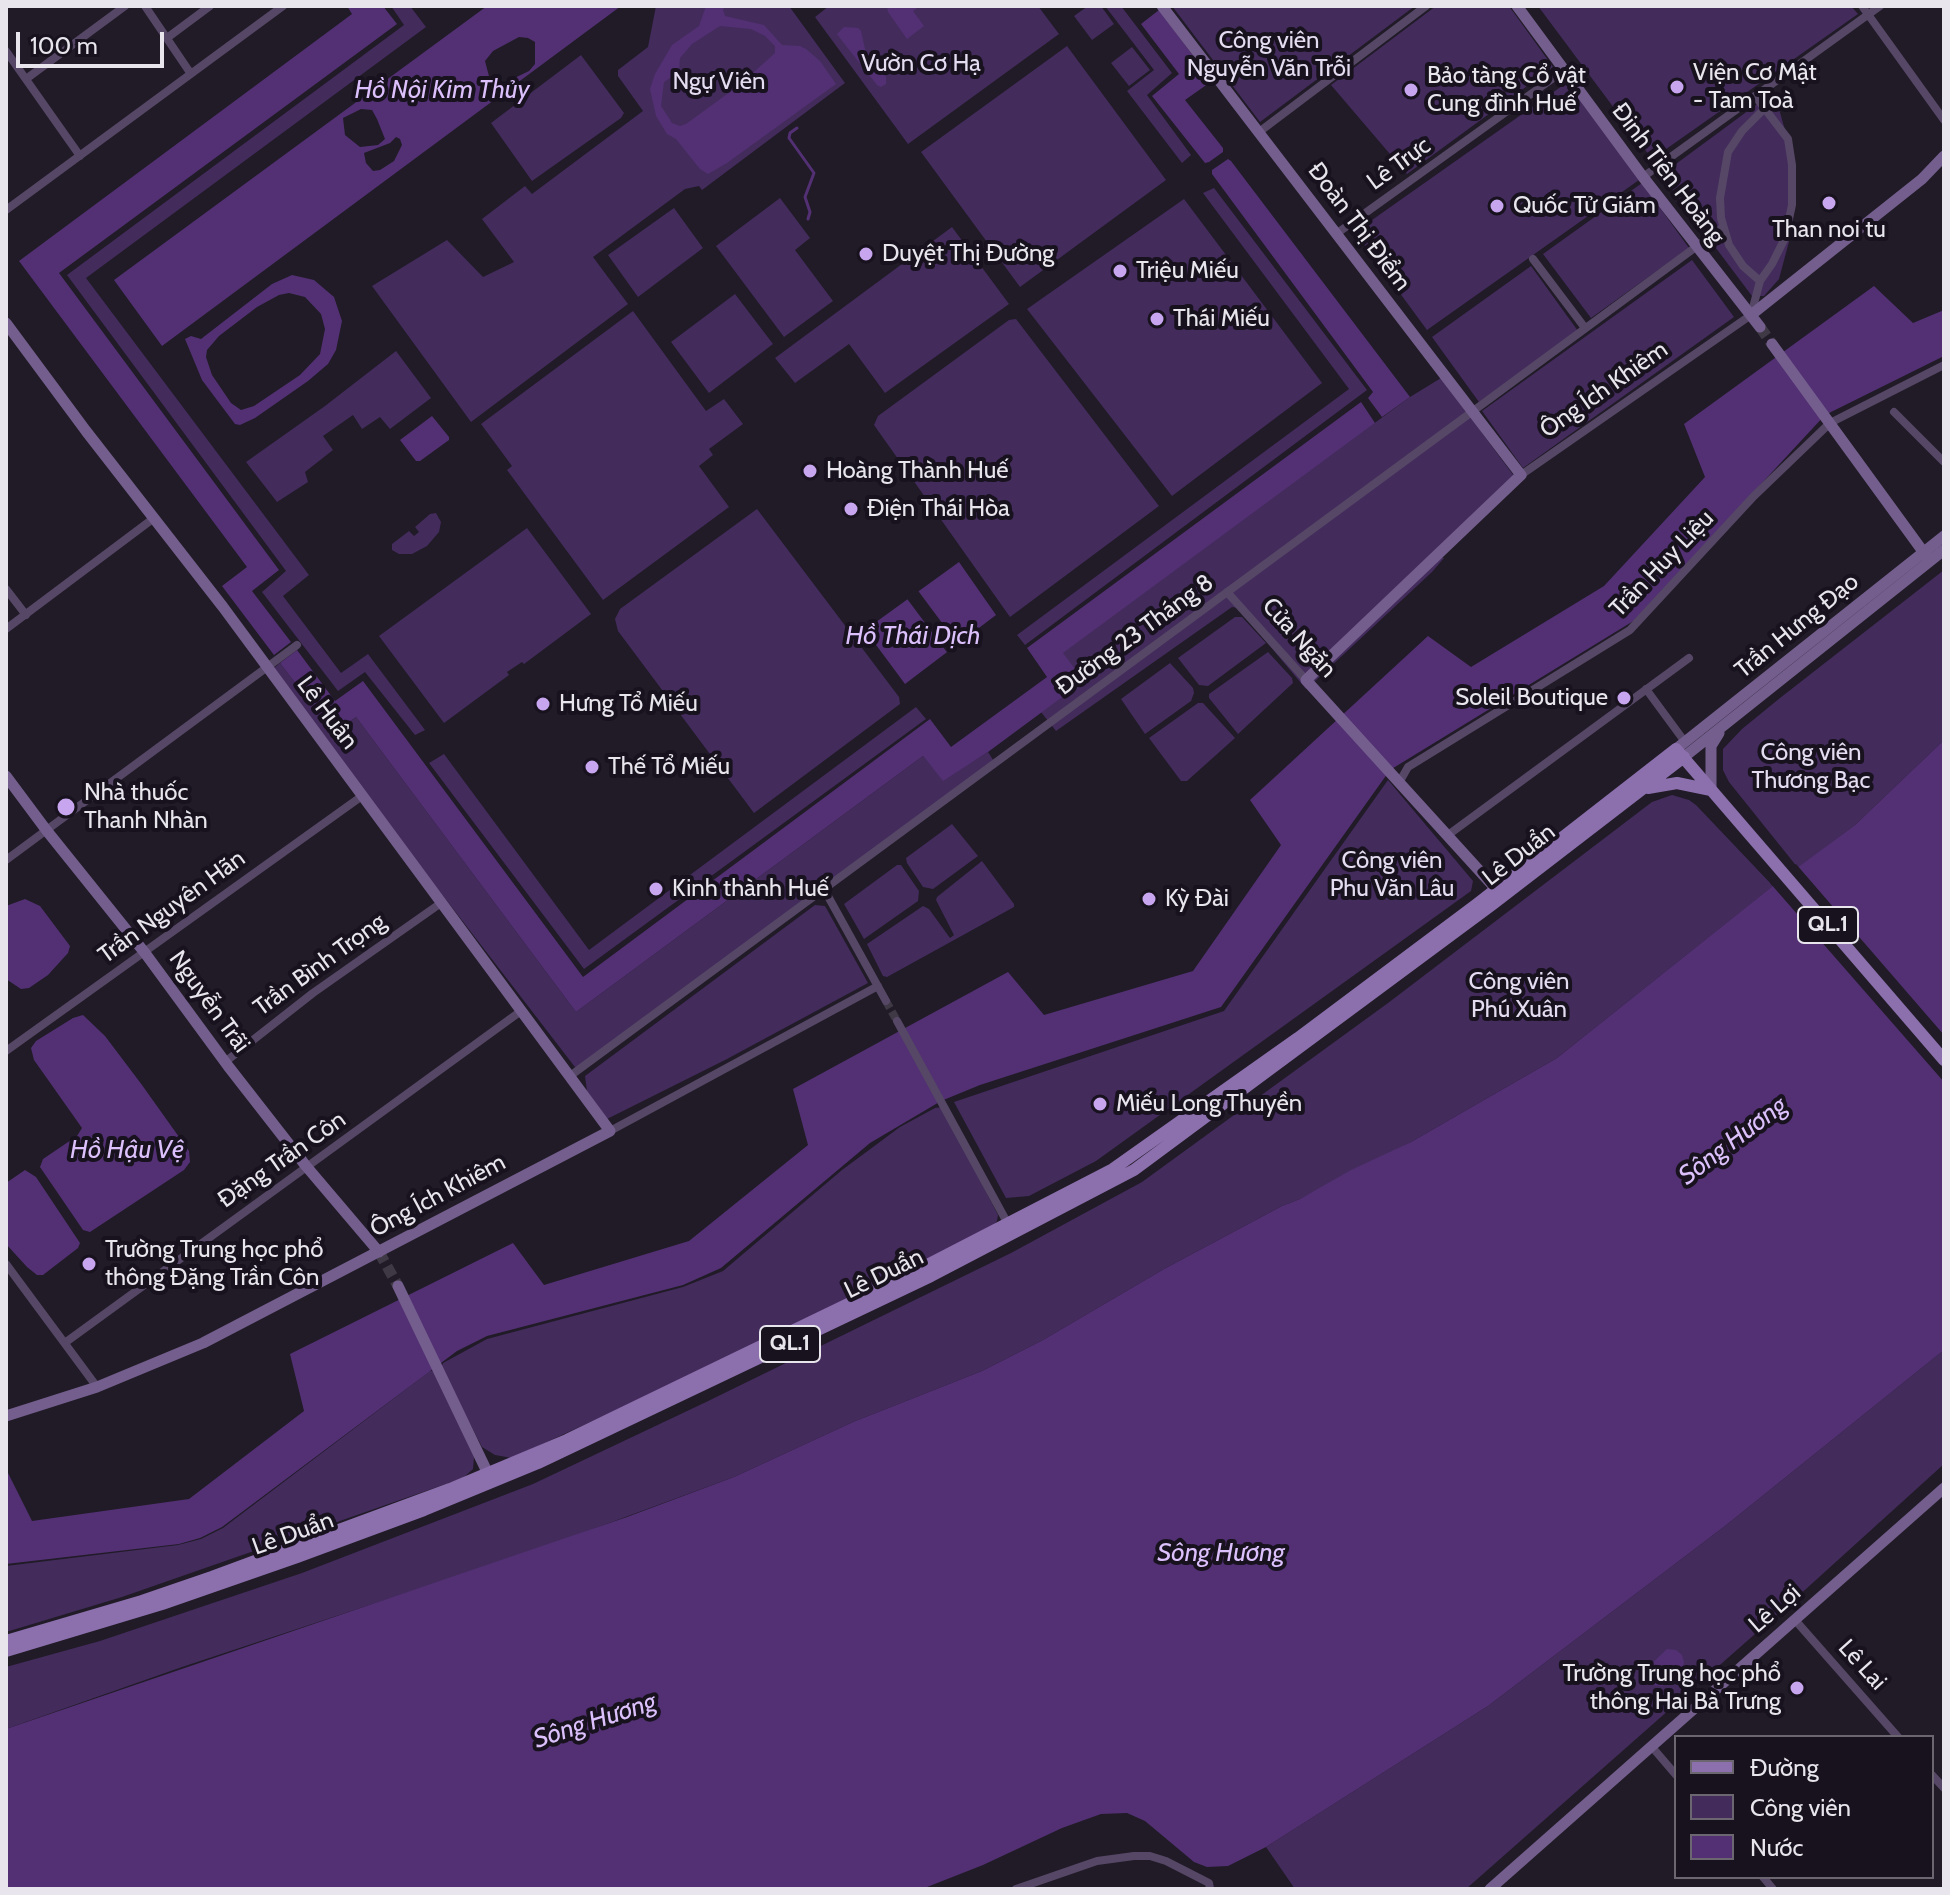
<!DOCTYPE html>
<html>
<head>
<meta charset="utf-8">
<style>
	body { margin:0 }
	#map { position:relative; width:1950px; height:1895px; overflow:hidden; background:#201b27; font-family:Cabin,sans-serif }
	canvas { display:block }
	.frame { position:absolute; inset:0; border:8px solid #e8e5ed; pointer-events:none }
	.legend { position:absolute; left:1674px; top:1735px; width:260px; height:144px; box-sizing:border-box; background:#17121d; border:2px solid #6b6670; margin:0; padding:10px 14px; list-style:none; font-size:24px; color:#e8e5ed }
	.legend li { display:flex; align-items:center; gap:16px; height:40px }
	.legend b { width:40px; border:2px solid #6b6670 }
	.scale { position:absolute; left:16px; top:32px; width:148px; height:36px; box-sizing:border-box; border:4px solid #e8e5ed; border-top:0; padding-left:10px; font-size:24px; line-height:28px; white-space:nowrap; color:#e8e5ed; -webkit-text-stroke:6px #17121d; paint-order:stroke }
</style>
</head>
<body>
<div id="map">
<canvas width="1950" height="1895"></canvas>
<div class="frame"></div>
<ul class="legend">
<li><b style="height:10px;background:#8c6fad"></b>Đường</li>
<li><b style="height:22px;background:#432b5c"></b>Công viên</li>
<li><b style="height:22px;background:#523073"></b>Nước</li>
</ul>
<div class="scale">100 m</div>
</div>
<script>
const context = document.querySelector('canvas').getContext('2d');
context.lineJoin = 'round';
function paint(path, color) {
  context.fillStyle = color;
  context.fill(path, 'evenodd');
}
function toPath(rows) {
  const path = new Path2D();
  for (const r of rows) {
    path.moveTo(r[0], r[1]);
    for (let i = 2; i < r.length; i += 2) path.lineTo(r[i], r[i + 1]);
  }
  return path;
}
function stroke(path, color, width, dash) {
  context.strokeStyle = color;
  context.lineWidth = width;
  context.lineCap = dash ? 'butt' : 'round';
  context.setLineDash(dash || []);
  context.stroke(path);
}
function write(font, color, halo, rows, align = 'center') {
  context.font = font + ' Cabin,sans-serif';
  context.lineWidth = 8;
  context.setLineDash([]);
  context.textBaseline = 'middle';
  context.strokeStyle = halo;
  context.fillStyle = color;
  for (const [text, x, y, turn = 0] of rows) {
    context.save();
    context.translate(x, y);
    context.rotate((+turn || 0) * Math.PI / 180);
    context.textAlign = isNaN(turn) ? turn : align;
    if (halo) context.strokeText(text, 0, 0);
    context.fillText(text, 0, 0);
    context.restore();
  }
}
paint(toPath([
	[391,6,410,6,426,27,86,278,309,575,283,596,341,673,368,654,425,730,415,735,365,672,338,691,262,592,286,571,67,275,404,25],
	[656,6,789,6,845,83,702,190,699,186,685,189,593,257,628,304,471,422,372,286,447,240,483,277,514,262,482,219,525,186,532,194,643,111,618,76,618,70,648,47],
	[829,6,1038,6,1059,34,908,144,815,17],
	[1088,6,1101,6,1114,24,1092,40,1074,16],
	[1105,6,1121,6,1172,73,1147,95,1191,155,1182,163,1127,91,1154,70],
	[1172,6,1415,6,1260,122],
	[1436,6,1509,6,1553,67,1407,174,1331,85],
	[1538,6,1851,6,1858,14,1652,159],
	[1067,46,1166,180,1020,287,921,152],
	[1132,47,1150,70,1129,86,1111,63],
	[581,55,624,113,621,118,532,181,491,123],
	[1569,81,1639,180,1427,330,1355,232],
	[1768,96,1776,98,1792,155,1788,222,1790,238,1779,279,1764,296,1752,296,1661,175],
	[1642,183,1689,248,1591,318,1543,254],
	[1214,188,1367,390,1025,645,1017,635,1349,389,1203,193],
	[780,198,810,238,795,250,833,301,784,337,716,246],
	[1184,199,1322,383,1172,496,1027,309],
	[674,208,703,248,638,297,608,255],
	[952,227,1009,304,885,393,849,344,795,383,775,358],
	[1692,260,1734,317,1523,468,1482,411],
	[1531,266,1578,331,1479,402,1432,337],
	[735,294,773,344,709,393,671,342],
	[633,311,706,411,724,399,743,424,709,449,713,455,699,466,729,507,603,600,507,470,512,466,481,424],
	[1016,319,1159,506,1010,617,874,425,878,416,1009,320],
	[396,351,431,398,390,429,380,417,362,429,353,415,323,436,333,450,305,472,308,482,277,502,246,462,325,406],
	[1441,378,1514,476,1435,555,1444,558,1432,572,1315,681,1306,689,1238,608,1232,607,1056,731,1041,712,1083,681,1062,653,1410,397],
	[757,509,899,697,900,704,754,813,618,631,615,619,620,609],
	[436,513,441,522,439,532,427,546,412,554,399,554,392,550,392,544,409,531,414,536,419,532,415,527,430,514],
	[527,528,591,614,524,664,522,662,507,672,509,675,444,723,379,636],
	[1944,570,1944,740,1855,825,1798,868,1729,782,1723,770,1723,749,1742,729,1780,698],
	[1235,617,1242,617,1266,643,1208,686,1199,685,1178,658],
	[1268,652,1292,678,1293,683,1238,734,1209,698,1209,694],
	[280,663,333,733,356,717,576,1012,923,756,943,780,988,752,995,763,578,1071,270,671],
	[1170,663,1193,688,1194,693,1191,701,1145,734,1121,699],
	[1198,703,1203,703,1235,738,1187,781,1181,781,1149,738],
	[916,707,926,719,584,969,429,763,444,754,589,950],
	[1388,780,1473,881,1471,891,1096,1161,1029,1196,1006,1198,954,1102,1224,1011],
	[1672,795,1689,800,1696,805,1773,886,1557,1058,1411,1142,1300,1199,1282,1206,1164,1269,1043,1340,982,1371,853,1422,734,1477,533,1551,182,1667,6,1729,6,1667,100,1641,302,1573,533,1484,704,1403,1011,1253,1142,1182,1388,1003,1652,802],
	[952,824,978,856,933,889,923,887,907,863,906,858],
	[982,861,1014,904,1014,907,887,977,883,976,867,944,923,906,929,909,950,938,954,935,936,900,937,897],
	[897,865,901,865,919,891,918,901,864,939,844,904],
	[815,905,825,906,868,983,727,1059,607,1119,587,1091,585,1076],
	[942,1107,998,1215,997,1221,991,1228,662,1389,512,1458,495,1455,482,1447,441,1368,443,1363,487,1339,683,1287,723,1271,842,1170,900,1127,935,1108],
	[1944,1350,1944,1464,1806,1589,1466,1889,1295,1889,1266,1847,1488,1706,1725,1526],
	[430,1371,435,1371,474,1457,473,1469,463,1478,122,1597,6,1632,6,1566,178,1545,201,1539,223,1528]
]), '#432b5c');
paint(toPath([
	[347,6,383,6,397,24,59,273,279,570,252,591,291,642,274,655,222,586,247,567,19,261,352,14],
	[487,6,621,6,162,346,114,280],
	[519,37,528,38,535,42,535,64,529,71,496,87,490,80,485,61,493,51],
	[361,109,372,110,377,119,385,139,378,145,360,147,345,135,343,118],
	[396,137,400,139,402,145,394,161,380,170,373,171,366,163,364,153,390,143],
	[706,6,725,6,723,10,725,16,764,25,782,45,800,46,806,49,820,61,836,84,727,163,708,174,700,169,676,139,667,134,656,116,650,89,655,74,672,45,699,26],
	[720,26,751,29,765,36,775,46,775,53,744,81,747,86,738,93,734,89,686,124,680,126,672,123,661,106,664,82,679,72,680,58,692,44],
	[887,6,920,6,913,11,924,26,907,39,888,12],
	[1159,10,1212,81,1185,100,1223,148,1223,152,1209,162,1205,163,1152,96,1179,74,1141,24],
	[844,27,858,28,861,31,865,49,886,77,886,84,881,87,877,85,843,42,837,34],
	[1228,159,1231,161,1410,397,1382,417,1368,398,1373,392,1212,174,1212,170],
	[292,275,314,280,334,297,342,321,336,350,328,364,308,381,255,418,240,425,235,424,202,380,185,339,191,336,201,339,272,284],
	[289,293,305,297,321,314,325,329,320,354,300,375,254,406,241,410,231,403,212,375,206,357,207,350,219,336,257,307,279,295],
	[1874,286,1913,323,1944,310,1944,356,1825,415,1635,620,1390,770,1221,1007,980,1085,941,1101,870,1143,721,1268,683,1285,487,1336,457,1351,222,1527,200,1538,179,1544,6,1564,6,1469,32,1521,189,1499,304,1411,290,1354,513,1243,544,1285,689,1241,808,1145,793,1089,1008,972,1044,1015,1193,971,1281,845,1250,800,1428,636,1471,667,1604,586,1705,477,1684,424],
	[1361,402,1375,423,1063,653,1084,681,988,752,943,781,923,756,576,1012,356,717,333,733,280,663,297,650,335,701,363,681,583,977,930,719,951,747,1047,677,1027,648],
	[432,416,449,437,449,440,420,461,416,461,400,440],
	[959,562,996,615,905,684,865,630],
	[1944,740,1944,1350,1725,1526,1488,1706,1266,1847,1228,1866,1207,1867,1194,1862,1145,1821,1127,1813,1101,1814,1062,1828,983,1865,922,1889,6,1889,6,1729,627,1517,734,1477,853,1422,982,1371,1043,1340,1164,1269,1282,1206,1300,1199,1351,1170,1411,1142,1557,1058,1774,885,1855,825],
	[25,899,40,906,70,946,68,953,48,975,29,988,21,989,6,979,6,906],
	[83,1015,105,1036,142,1085,189,1151,190,1162,184,1170,90,1232,83,1230,40,1167,43,1159,77,1136,82,1128,34,1060,31,1048,36,1041,73,1018],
	[25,1170,36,1177,80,1243,78,1248,43,1275,37,1275,27,1267,6,1244,6,1183],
	[1667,1649,1676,1650,1682,1655,1684,1662,1682,1671,1675,1679,1662,1686,1651,1685,1645,1681,1646,1669]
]), '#523073');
paint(toPath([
	[916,588,960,647,949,655,905,596],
	[1796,864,1944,1035,1944,1082,1770,883]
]), '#201b27');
stroke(toPath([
	[797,128,790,133,789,138,814,173,805,197,810,212,808,219]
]), '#523073', 3);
stroke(toPath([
	[886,1001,897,1021]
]), '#3e3945', 8, [8, 4]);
stroke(toPath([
	[1760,327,1772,344],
	[379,1252,398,1286]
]), '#3e3945', 11, [11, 5.5]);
stroke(toPath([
	[145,6,191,74],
	[1862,6,1944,120],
	[167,38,210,6],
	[6,51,80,156],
	[26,79,125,6],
	[1259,132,1426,6],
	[1643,177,1880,6],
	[6,210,283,6],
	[1336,234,1563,71],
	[1533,259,1585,328],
	[1760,281,1743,266,1729,245,1721,218,1720,198,1728,152,1742,131,1765,108],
	[1894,412,1944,462],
	[1521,475,1751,315,1760,281,1772,264,1785,238,1792,205,1792,165,1788,139,1755,96],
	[6,589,26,615],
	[1227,592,1306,680],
	[6,629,154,518],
	[1646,689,1685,742],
	[1400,781,1408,767,1630,630,1754,496,1830,423,1944,365],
	[1448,835,1689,658],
	[6,860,297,645],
	[824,889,886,1001],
	[897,1021,1008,1224],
	[6,1051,362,796],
	[225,1062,313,993,441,903],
	[570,1076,1723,227],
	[610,1131,878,986],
	[6,1264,97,1387],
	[66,1342,521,1011],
	[1795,1620,1898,1737],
	[1652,1747,1676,1775],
	[1932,1775,1944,1788],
	[1763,1877,1773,1889],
	[1016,1889,1097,1861,1134,1856,1150,1856,1166,1861,1209,1883,1210,1889]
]), '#554765', 8);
stroke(toPath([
	[1162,6,1521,475,1306,680,1496,889],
	[1517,6,1643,177,1760,327],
	[1751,315,1922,179,1944,156],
	[6,323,86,431,223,607,610,1131,203,1343,97,1387,6,1416],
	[1772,344,1927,557],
	[1676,749,1944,536],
	[1684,757,1944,550],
	[6,776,47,831,145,953,228,1066,306,1166,379,1252],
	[1711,790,1711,746,1719,733],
	[398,1286,491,1480],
	[1490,1889,1944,1488]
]), '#745e8d', 11);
stroke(toPath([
	[1648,788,1677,783,1711,790],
	[6,1641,142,1601,212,1577,450,1489,567,1440,900,1279,1113,1169,1298,1038,1477,904,1676,749,1944,1060],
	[6,1651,162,1604,297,1557,424,1510,538,1463,931,1276,1134,1170,1493,904,1684,757]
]), '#8c6fad', 12);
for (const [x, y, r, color] of [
	[1677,87,8,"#c8a6ef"],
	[1411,90,8,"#c8a6ef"],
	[1829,203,8,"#c8a6ef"],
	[1497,206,8,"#c8a6ef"],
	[866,254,8,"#c8a6ef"],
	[1120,271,8,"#c8a6ef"],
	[1157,319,8,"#c8a6ef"],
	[810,471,8,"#c8a6ef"],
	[851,509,8,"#c8a6ef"],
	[1624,698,8,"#c8a6ef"],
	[543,704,8,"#c8a6ef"],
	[592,767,8,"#c8a6ef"],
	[66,807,10,"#c8a6ef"],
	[656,889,8,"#c8a6ef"],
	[1149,899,8,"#c8a6ef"],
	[1100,1104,8,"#c8a6ef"],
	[89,1264,8,"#c8a6ef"],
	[1797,1688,8,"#c8a6ef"]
]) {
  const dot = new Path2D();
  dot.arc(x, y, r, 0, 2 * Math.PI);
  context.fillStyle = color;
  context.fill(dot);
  stroke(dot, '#17121d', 3);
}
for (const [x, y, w] of [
	[1828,925,60],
	[790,1344,60]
]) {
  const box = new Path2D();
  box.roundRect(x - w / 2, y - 18, w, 36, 6);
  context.fillStyle = '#17121d';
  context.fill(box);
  stroke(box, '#e8e5ed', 2);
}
write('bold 22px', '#e8e5ed', null, [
	["QL.1",1828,925],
	["QL.1",790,1344]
]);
write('24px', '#e4dcf0', '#17121d', [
	["Công viên",1269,41],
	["Nguyễn Văn Trỗi",1269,69],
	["Vườn Cơ Hạ",921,64],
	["Ngự Viên",719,82],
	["Công viên",1811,753],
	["Thương Bạc",1811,781],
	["Công viên",1392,861],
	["Phu Văn Lâu",1392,889],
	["Công viên",1519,982],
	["Phú Xuân",1519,1010]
]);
write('24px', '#e8e5ed', '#17121d', [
	["Viện Cơ Mật",1693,73],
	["- Tam Toà",1693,101],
	["Bảo tàng Cổ vật",1427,76],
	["Cung đình Huế",1427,104],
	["Quốc Tử Giám",1513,206],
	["Than noi tu",1829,230,"center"],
	["Duyệt Thị Đường",882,254],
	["Triệu Miếu",1136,271],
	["Thái Miếu",1173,319],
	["Hoàng Thành Huế",826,471],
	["Điện Thái Hòa",867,509],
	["Soleil Boutique",1608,698,"right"],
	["Hưng Tổ Miếu",559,704],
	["Thế Tổ Miếu",608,767],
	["Nhà thuốc",84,793],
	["Thanh Nhàn",84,821],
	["Kinh thành Huế",672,889],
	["Kỳ Đài",1165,899],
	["Miếu Long Thuyền",1116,1104],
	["Trường Trung học phổ",105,1250],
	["thông Đặng Trần Côn",105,1278],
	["Trường Trung học phổ",1781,1674,"right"],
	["thông Hai Bà Trưng",1781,1702,"right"]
], 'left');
write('24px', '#e8e5ed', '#17121d', [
	["Lê Trực",1399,164,-36],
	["Đinh Tiên Hoàng",1668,174,53],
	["Đoàn Thị Điểm",1359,227,53],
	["Ông Ích Khiêm",1604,390,-35],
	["Trần Huy Liệu",1662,564,-46],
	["Trần Hưng Đạo",1797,626,-39],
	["Đường 23 Tháng 8",1135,635,-36],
	["Cửa Ngăn",1299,638,48],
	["Lê Huân",327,713,53],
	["Lê Duẩn",1519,855,-38],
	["Trần Nguyên Hãn",172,907,-36],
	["Trần Bình Trọng",320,965,-36],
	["Nguyễn Trãi",209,1002,54],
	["Đặng Trần Côn",282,1160,-35],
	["Ông Ích Khiêm",438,1196,-28],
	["Lê Duẩn",884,1274,-26],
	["Lê Duẩn",293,1534,-20],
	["Lê Lợi",1775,1609,-41],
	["Lê Lai",1862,1665,48]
]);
write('italic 26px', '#dcc0fc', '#17121d', [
	["Hồ Nội Kim Thủy",442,90],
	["Hồ Thái Dịch",913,636],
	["Sông Hương",1733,1141,-37],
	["Hồ Hậu Vệ",127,1150],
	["Sông Hương",1221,1553],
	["Sông Hương",595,1721,-18]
]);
</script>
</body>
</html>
